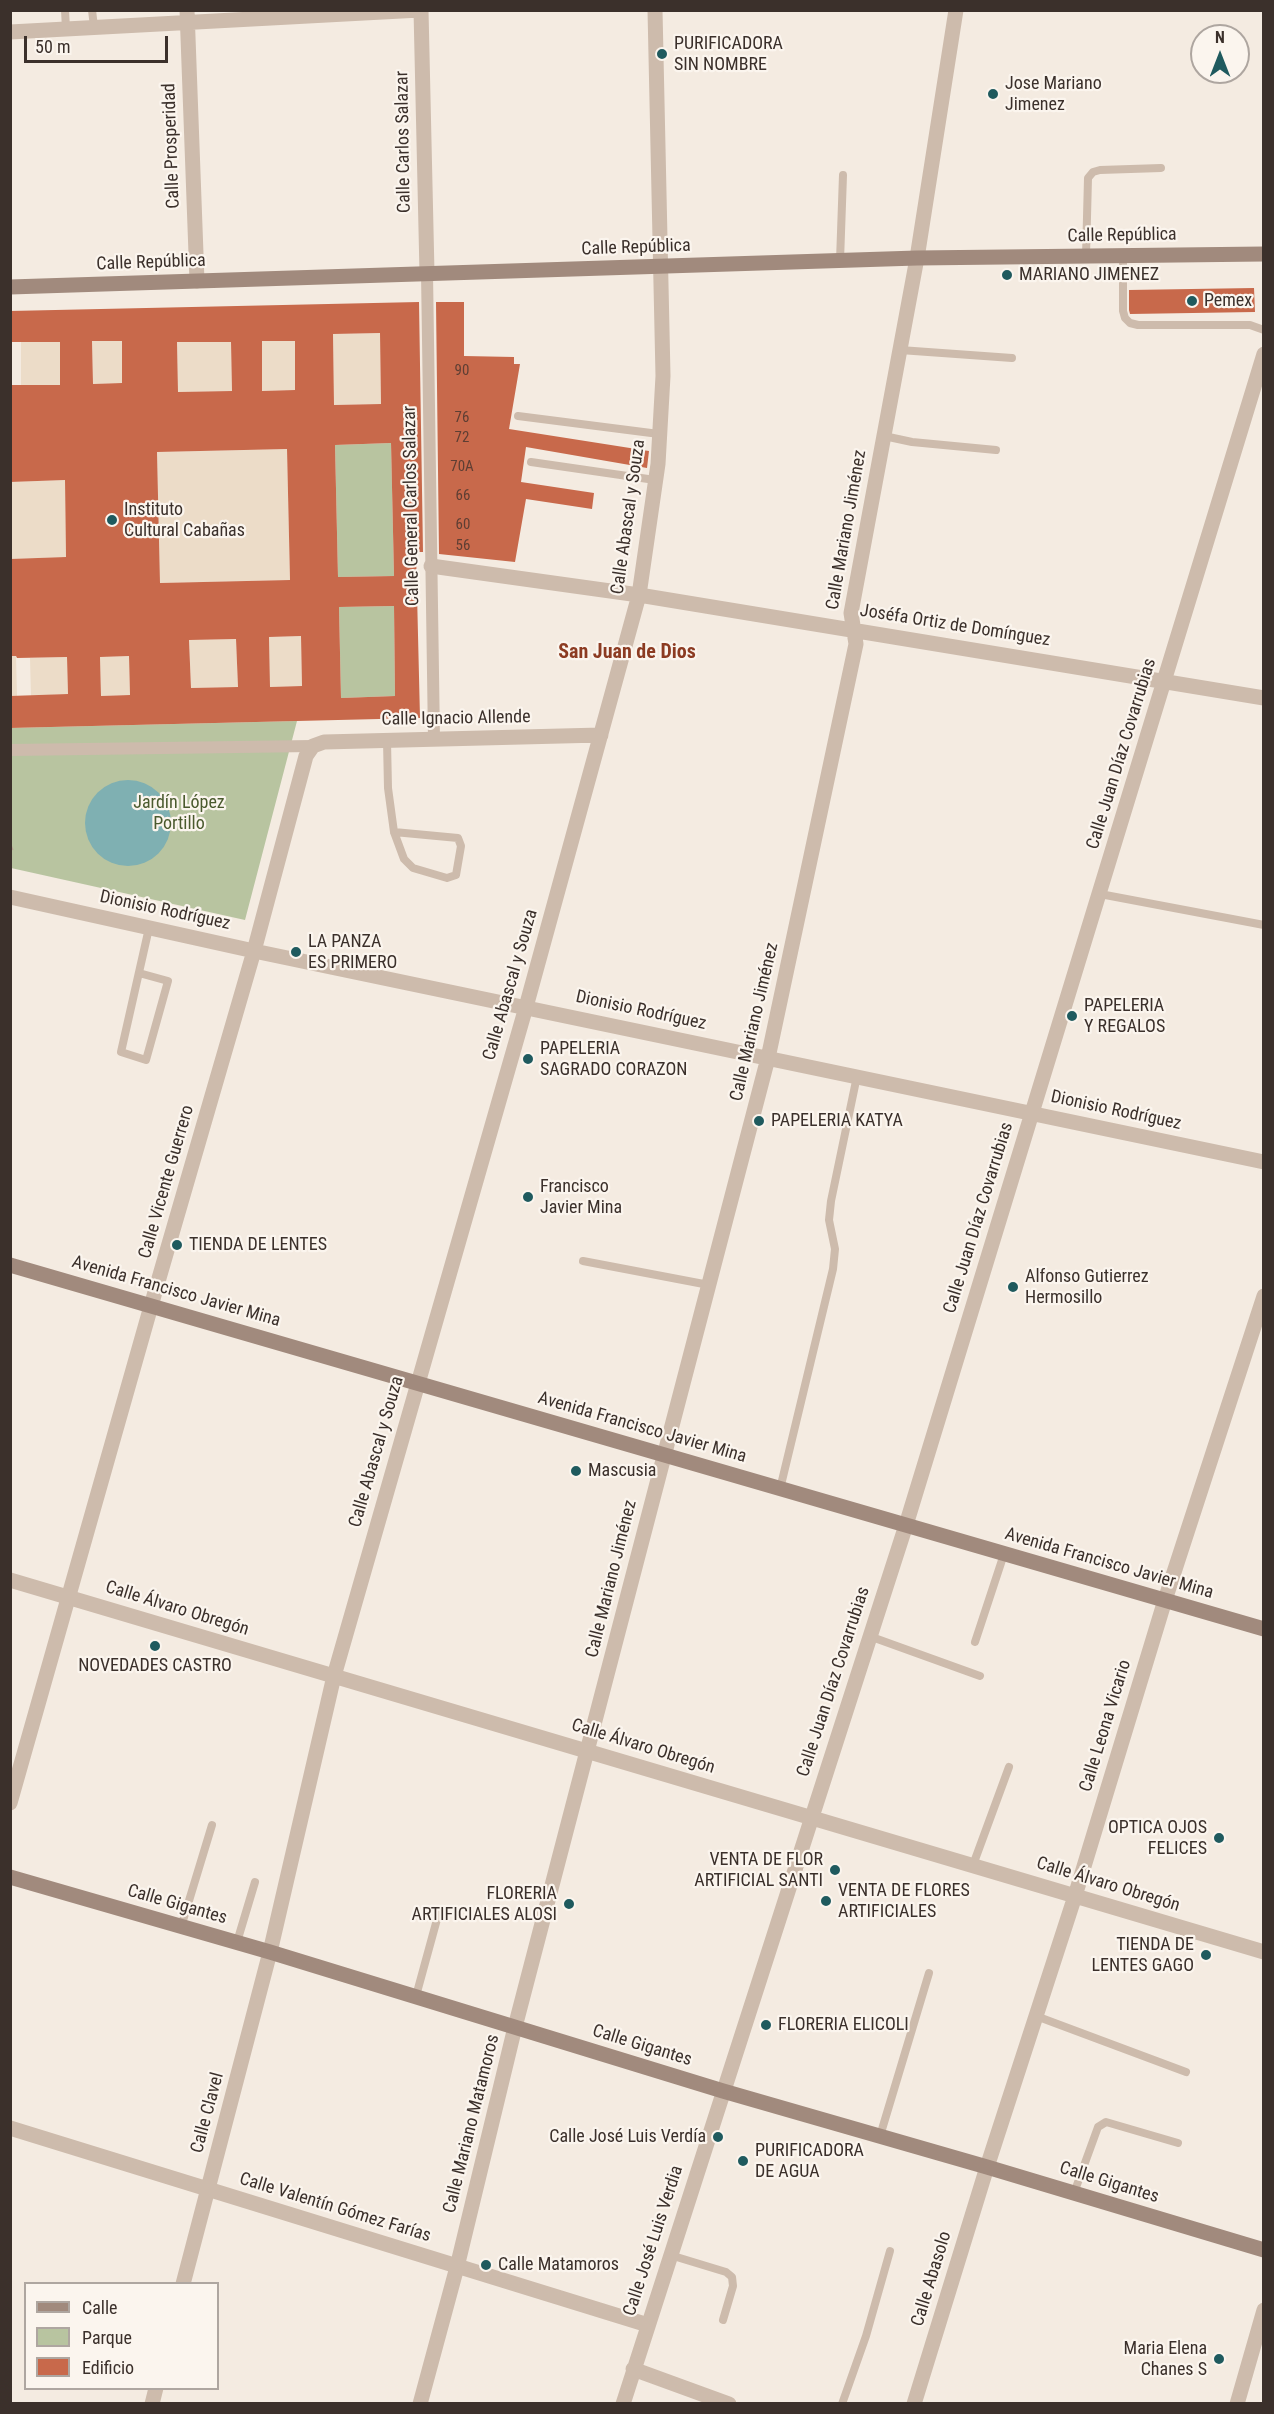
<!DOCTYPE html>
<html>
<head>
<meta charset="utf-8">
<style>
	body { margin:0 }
	#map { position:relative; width:1274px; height:2414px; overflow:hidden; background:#f4ebe1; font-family:"Roboto Condensed",sans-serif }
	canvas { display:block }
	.frame { position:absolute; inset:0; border:12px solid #3b302b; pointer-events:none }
	.legend { position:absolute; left:24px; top:2282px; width:195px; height:108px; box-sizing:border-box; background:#fbf5ee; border:2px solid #aea6a0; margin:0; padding:8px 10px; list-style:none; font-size:18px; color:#3b302b }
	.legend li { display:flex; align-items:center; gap:12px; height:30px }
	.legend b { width:30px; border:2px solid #aea6a0 }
	.north { position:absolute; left:1190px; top:24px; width:60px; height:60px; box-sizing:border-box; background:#fbf5ee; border:2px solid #aea6a0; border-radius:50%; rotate:0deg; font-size:16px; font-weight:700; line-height:24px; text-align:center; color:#3b302b }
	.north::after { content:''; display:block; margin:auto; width:21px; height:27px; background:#1f5a5e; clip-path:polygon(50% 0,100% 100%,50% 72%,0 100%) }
	.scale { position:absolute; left:24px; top:36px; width:144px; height:27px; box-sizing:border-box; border:3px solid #3b302b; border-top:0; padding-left:8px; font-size:18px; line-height:21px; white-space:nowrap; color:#3b302b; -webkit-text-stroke:4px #fbf5ee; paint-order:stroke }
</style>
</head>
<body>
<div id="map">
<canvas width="1274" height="2414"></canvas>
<div class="frame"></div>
<ul class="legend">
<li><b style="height:8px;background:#a18a7d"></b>Calle</li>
<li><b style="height:16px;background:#b8c4a0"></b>Parque</li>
<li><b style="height:16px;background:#c8694b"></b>Edificio</li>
</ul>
<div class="north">N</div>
<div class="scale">50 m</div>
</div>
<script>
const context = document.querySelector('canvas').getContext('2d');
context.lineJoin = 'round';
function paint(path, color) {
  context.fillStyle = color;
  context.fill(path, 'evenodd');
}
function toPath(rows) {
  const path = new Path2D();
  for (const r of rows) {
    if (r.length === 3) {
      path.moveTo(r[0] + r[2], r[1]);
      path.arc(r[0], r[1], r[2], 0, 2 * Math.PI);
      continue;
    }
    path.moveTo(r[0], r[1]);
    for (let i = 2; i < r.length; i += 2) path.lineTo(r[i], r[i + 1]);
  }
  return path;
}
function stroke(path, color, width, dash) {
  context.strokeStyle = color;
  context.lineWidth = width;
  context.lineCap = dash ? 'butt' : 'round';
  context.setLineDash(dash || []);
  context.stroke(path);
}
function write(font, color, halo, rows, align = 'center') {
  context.font = font + ' "Roboto Condensed",sans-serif';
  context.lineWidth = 4.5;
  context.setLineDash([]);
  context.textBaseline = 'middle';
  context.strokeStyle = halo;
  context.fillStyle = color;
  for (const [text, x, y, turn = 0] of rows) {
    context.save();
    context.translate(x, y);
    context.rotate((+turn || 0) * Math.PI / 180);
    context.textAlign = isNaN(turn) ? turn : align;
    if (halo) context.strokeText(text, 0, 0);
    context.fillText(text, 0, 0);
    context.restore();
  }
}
paint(toPath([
	[391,443,394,576,338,577,335,445],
	[394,606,395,696,341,698,339,607],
	[297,721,245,920,11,868,10,728]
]), '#b8c4a0');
paint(toPath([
	[380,333,381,404,334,405,333,334],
	[92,341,122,341,122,383,93,384],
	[231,341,232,391,178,392,177,342],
	[262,341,295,341,295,390,262,391],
	[21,342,60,342,60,385,21,385],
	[287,449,290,580,160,583,157,452],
	[65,480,66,557,11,559,10,482],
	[301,636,302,686,270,687,269,637],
	[236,639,238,687,191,688,189,640],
	[10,656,16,656,17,696,11,696],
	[129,656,130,695,101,696,100,657],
	[67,657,68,694,31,696,30,658]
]), '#ecdcc8');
paint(toPath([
	[128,823,43]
]), '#7fb0b2');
paint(toPath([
	[1254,288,1255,312,1130,314,1129,310,1129,290],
	[419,302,423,552,416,552,420,718,10,728,10,696,68,694,67,657,17,658,16,656,10,656,10,559,66,557,65,480,10,482,10,385,60,385,60,342,10,342,10,311],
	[380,333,381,404,334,405,333,334],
	[92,341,122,341,122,383,93,384],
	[262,341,295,341,295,390,262,391],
	[177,342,231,342,232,391,178,392],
	[391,443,394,576,338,577,335,445],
	[287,449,290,580,160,583,157,452],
	[394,606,395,696,341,698,339,607],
	[301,636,302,686,270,687,269,637],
	[236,639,238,687,191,688,189,640],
	[129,656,130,695,101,696,100,657],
	[436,302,464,302,464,356,514,357,514,364,520,364,509,429,649,451,647,468,526,447,521,482,594,493,592,509,526,499,515,562,439,554]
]), '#c8694b');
stroke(toPath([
	[10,849,15,847]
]), '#b9a596', 4, [3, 3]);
stroke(toPath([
	[65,10,66,29],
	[92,10,94,27],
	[1123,255,1123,311,1125,318,1130,323,1138,325,1250,325,1264,330],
	[1086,256,1088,178,1093,172,1100,170,1161,168],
	[840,261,843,175],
	[900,350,1012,358],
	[518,416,659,434],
	[884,436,912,442,996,450],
	[531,462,655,480],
	[387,741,388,788,394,832,404,859,413,868,447,878,456,875,461,846,458,838,394,832],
	[1100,894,1264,925],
	[139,973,168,981,146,1060,121,1052,149,928],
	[583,1261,709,1285],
	[780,1489,833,1269,835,1249,829,1220,831,1201,857,1076],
	[869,1636,980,1676],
	[975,1642,1004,1554],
	[973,1865,1009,1767],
	[181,1927,212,1825],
	[237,1942,255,1882],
	[416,1996,439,1912],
	[1036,2016,1186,2072],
	[880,2136,929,1973],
	[1074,2193,1098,2127,1106,2122,1178,2143],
	[670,2255,726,2272,732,2277,733,2286,723,2320],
	[842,2404,866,2336,890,2251]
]), '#cdbbac', 8);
stroke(toPath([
	[427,273,434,739],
	[10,750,313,746]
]), '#cdbbac', 12);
stroke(toPath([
	[187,10,197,281],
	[421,10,427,273],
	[10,32,420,10],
	[431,566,639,595,1264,698],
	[10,897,254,951,1264,1162],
	[10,1580,1264,1952],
	[10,1803,155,1292,254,951,306,756,313,746,324,742,601,735],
	[10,2128,648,2325],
	[183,2284,270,1952,334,1676,526,1007,639,595,658,464,663,376,655,10],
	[633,2369,729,2404],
	[152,2404,156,2388],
	[420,2404,457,2267,515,2027,768,1058,856,644,851,613,917,258,956,10],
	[623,2404,906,1525,1264,354],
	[914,2404,987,2167,1075,1896,1165,1600,1264,1296],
	[1237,2404,1264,2310]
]), '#cdbbac', 15);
stroke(toPath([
	[10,287,917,258,1264,254],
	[10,1265,1264,1629],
	[10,1877,270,1952,723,2091,987,2167,1264,2250]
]), '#a18a7d', 15);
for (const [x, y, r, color] of [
	[662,54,6,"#1f5a5e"],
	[993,94,6,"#1f5a5e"],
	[1007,275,6,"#1f5a5e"],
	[1192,301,6,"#1f5a5e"],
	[112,520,6,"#1f5a5e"],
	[296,952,6,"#1f5a5e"],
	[1072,1016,6,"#1f5a5e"],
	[528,1059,6,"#1f5a5e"],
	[759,1121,6,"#1f5a5e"],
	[528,1197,6,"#1f5a5e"],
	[177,1245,6,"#1f5a5e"],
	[1013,1287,6,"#1f5a5e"],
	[576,1471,6,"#1f5a5e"],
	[155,1646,6,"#1f5a5e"],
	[1219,1838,6,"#1f5a5e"],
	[835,1870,6,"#1f5a5e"],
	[826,1901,6,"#1f5a5e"],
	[569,1904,6,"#1f5a5e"],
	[1206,1955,6,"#1f5a5e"],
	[766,2025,6,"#1f5a5e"],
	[718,2137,6,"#1f5a5e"],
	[743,2161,6,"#1f5a5e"],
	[486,2265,6,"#1f5a5e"],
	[1219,2359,6,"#1f5a5e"]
]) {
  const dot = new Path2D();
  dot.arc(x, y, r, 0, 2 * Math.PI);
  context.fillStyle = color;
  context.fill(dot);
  stroke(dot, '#fbf5ee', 2);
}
write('15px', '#5e3e33', null, [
	["90",462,371],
	["76",462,418],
	["72",462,438],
	["70A",462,467],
	["66",463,496],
	["60",463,525],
	["56",463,546]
]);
write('18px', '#3b302b', '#fbf5ee', [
	["PURIFICADORA",674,44],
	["SIN NOMBRE",674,65],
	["Jose Mariano",1005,84],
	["Jimenez",1005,105],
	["MARIANO JIMENEZ",1019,275],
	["Pemex",1204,301],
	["Instituto",124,510],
	["Cultural Cabañas",124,531],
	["LA PANZA",308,942],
	["ES PRIMERO",308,963],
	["PAPELERIA",1084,1006],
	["Y REGALOS",1084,1027],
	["PAPELERIA",540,1049],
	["SAGRADO CORAZON",540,1070],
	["PAPELERIA KATYA",771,1121],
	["Francisco",540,1187],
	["Javier Mina",540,1208],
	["TIENDA DE LENTES",189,1245],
	["Alfonso Gutierrez",1025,1277],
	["Hermosillo",1025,1298],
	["Mascusia",588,1471],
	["NOVEDADES CASTRO",155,1666,"center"],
	["OPTICA OJOS",1207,1828,"right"],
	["FELICES",1207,1849,"right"],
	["VENTA DE FLOR",823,1860,"right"],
	["ARTIFICIAL SANTI",823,1881,"right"],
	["VENTA DE FLORES",838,1891],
	["ARTIFICIALES",838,1912],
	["FLORERIA",557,1894,"right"],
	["ARTIFICIALES ALOSI",557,1915,"right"],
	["TIENDA DE",1194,1945,"right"],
	["LENTES GAGO",1194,1966,"right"],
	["FLORERIA ELICOLI",778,2025],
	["Calle José Luis Verdía",706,2137,"right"],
	["PURIFICADORA",755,2151],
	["DE AGUA",755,2172],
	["Calle Matamoros",498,2265],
	["Maria Elena",1207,2349,"right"],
	["Chanes S",1207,2370,"right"]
], 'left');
write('18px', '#3b302b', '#fbf5ee', [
	["Calle Carlos Salazar",404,142,-91],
	["Calle Prosperidad",172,146,-92],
	["Calle República",1122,236,-1],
	["Calle República",636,248,-2],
	["Calle República",151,263,-2],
	["Calle General Carlos Salazar",412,506,-91],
	["Calle Abascal y Souza",629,517,-82],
	["Calle Mariano Jiménez",847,530,-80],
	["Joséfa Ortiz de Domínguez",955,626,9],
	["Calle Ignacio Allende",456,719,-1],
	["Calle Juan Díaz Covarrubias",1122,754,-73],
	["Dionisio Rodríguez",165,911,12],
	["Calle Abascal y Souza",511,985,-74],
	["Dionisio Rodríguez",641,1011,12],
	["Calle Mariano Jiménez",755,1022,-77],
	["Dionisio Rodríguez",1116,1111,12],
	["Calle Vicente Guerrero",167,1182,-74],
	["Calle Juan Díaz Covarrubias",979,1218,-73],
	["Avenida Francisco Javier Mina",176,1292,16],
	["Avenida Francisco Javier Mina",642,1428,16],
	["Calle Abascal y Souza",377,1452,-74],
	["Avenida Francisco Javier Mina",1109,1564,16],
	["Calle Mariano Jiménez",612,1579,-76],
	["Calle Álvaro Obregón",177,1609,17],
	["Calle Juan Díaz Covarrubias",834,1682,-72],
	["Calle Leona Vicario",1106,1726,-73],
	["Calle Álvaro Obregón",643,1747,17],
	["Calle Álvaro Obregón",1108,1885,17],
	["Calle Gigantes",177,1905,16],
	["Calle Gigantes",642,2046,17],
	["Calle Clavel",208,2113,-75],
	["Calle Mariano Matamoros",472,2124,-76],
	["Calle Gigantes",1109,2183,17],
	["Calle Valentín Gómez Farías",335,2208,17],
	["Calle José Luis Verdia",654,2241,-72],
	["Calle Abasolo",932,2279,-73]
]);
write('18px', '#4a5a2e', '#fbf5ee', [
	["Jardín López",179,803],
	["Portillo",179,824]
]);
write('bold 20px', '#8c3b22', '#fbf5ee', [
	["San Juan de Dios",627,653]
]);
</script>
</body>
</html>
